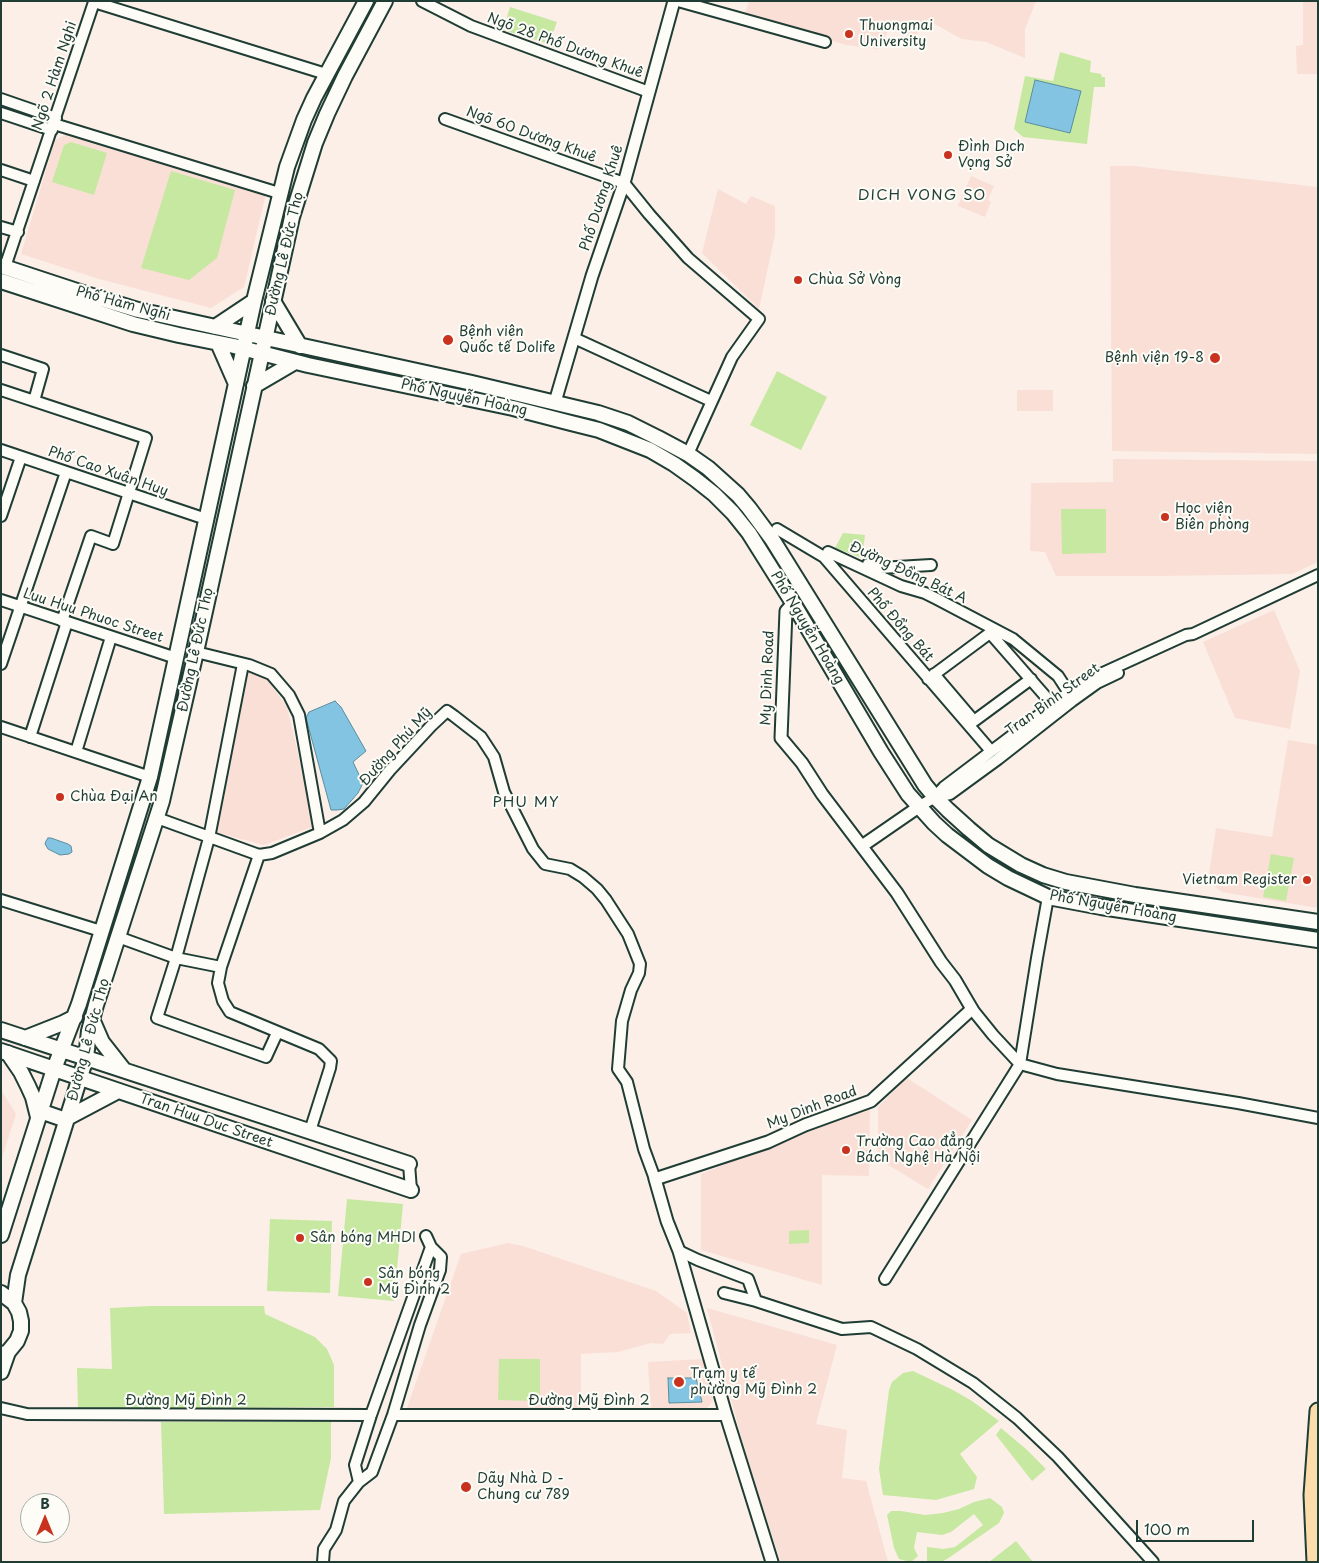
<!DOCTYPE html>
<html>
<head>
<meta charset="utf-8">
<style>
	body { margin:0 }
	#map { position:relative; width:1319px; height:1563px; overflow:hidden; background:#fbefe8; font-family:"Playpen Sans",sans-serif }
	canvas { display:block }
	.frame { position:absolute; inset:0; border:2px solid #1f3d34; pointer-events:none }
	.north { position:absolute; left:20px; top:1493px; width:50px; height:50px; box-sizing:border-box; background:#fdfcf7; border:1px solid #a4b0a9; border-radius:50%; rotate:0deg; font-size:14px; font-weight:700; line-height:20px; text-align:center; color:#1f3d34 }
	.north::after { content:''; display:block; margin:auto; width:18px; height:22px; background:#c8321e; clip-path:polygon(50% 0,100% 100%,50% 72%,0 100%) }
	.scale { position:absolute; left:1136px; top:1520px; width:118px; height:22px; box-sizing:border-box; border:2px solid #1f3d34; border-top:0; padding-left:6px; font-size:15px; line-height:18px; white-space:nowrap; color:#1f3d34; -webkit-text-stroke:4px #fdfcf7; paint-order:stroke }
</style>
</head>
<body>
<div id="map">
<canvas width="1319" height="1563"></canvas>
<div class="frame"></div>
<div class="north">B</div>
<div class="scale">100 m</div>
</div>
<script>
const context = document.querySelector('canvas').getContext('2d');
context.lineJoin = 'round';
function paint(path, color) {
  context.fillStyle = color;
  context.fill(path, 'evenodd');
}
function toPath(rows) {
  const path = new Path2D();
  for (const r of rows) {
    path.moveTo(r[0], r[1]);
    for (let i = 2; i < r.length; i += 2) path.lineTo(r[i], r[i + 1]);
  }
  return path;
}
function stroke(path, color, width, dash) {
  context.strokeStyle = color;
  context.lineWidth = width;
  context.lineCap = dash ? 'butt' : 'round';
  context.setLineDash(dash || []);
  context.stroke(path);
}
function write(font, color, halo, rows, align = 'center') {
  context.font = font + ' "Playpen Sans",sans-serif';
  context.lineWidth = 4;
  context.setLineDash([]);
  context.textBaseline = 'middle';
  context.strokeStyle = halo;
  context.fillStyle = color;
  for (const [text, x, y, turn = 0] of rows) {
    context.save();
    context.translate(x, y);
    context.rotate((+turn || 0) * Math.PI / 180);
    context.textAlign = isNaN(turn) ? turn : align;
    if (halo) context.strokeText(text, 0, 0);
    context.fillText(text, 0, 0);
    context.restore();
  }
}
paint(toPath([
	[749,1,1036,1,1025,29,1025,58,986,42,962,39,929,21,923,22,914,40,891,26,878,49,846,45,745,14],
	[1303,1,1318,1,1318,74,1297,74,1296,46,1303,45],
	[67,134,266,193,244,287,211,308,99,279,21,254,55,140],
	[1110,166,1134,166,1318,187,1318,454,1112,451],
	[971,176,994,186,988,200,991,202,985,217,958,206],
	[718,189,746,204,751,196,775,206,775,235,759,309,702,253],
	[1017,390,1053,390,1053,411,1017,411],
	[1113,459,1318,461,1318,562,1292,574,1160,576,1056,576,1045,552,1030,551,1031,483,1113,482],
	[1274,610,1300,671,1290,729,1235,718,1203,642],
	[248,672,266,678,287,707,315,826,264,845,215,832],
	[1288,740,1318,745,1318,908,1222,892,1208,881,1216,828,1272,837],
	[907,1078,972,1120,928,1189,878,1159,878,1107],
	[1,1090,16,1114,1,1161],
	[870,1106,869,1176,822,1175,822,1285,701,1250,701,1174],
	[508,1243,523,1246,656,1291,687,1313,691,1333,670,1334,663,1344,651,1343,618,1352,581,1354,581,1408,407,1408,461,1254],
	[707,1308,837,1345,816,1424,847,1430,842,1478,866,1481,888,1562,781,1562,749,1467],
	[704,1359,713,1401,705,1410,651,1410,648,1362]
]), '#f9dfd6');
paint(toPath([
	[510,7,557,22,549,44,503,30],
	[1060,52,1091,61,1090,72,1101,74,1102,77,1105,77,1105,87,1094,87,1087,144,1023,137,1014,129,1025,76,1053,81],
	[71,142,107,153,94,195,52,182,64,145],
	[171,171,235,190,217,258,189,280,141,268],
	[777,371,827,397,801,450,750,425],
	[1061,509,1106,509,1106,553,1062,554],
	[843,533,865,535,862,558,835,548],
	[1271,854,1294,858,1286,901,1263,897],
	[347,1199,403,1204,394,1301,338,1296],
	[270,1219,332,1221,330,1293,267,1291],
	[809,1230,809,1243,789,1244,789,1231],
	[150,1306,264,1306,265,1314,315,1337,327,1349,334,1365,334,1407,78,1409,77,1368,112,1369,110,1308],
	[499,1359,540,1359,540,1401,498,1400],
	[913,1371,953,1390,972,1401,999,1421,960,1454,977,1477,974,1489,936,1500,883,1495,879,1469,889,1390,892,1382,903,1373],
	[161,1422,331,1422,331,1458,320,1510,164,1514],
	[1001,1428,1026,1449,1046,1469,1032,1481,996,1435],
	[990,1498,1002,1507,1004,1513,999,1523,947,1559,941,1562,927,1562,927,1547,943,1549,955,1547,983,1525,974,1514,951,1532,942,1535,917,1532,914,1548,918,1556,911,1562,899,1559,894,1548,887,1515,891,1511,901,1511,925,1515,943,1513,959,1509,974,1502],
	[1016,1541,1033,1562,989,1562]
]), '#c7e8a1');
const water = toPath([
	[1035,80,1081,91,1070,133,1025,122,1035,80],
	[335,701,341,707,366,751,353,762,363,783,358,793,344,809,337,810,331,810,306,718,309,712,335,701],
	[48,838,51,838,68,844,71,846,72,852,69,854,60,855,48,849,45,844,46,841,48,838],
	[668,1378,696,1378,702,1402,669,1403,668,1378]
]);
paint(water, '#83c4e3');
stroke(water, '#5b8e9d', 1);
const minor = toPath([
	[422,1,471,26,649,92],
	[678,1,825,42],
	[1,99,56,118],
	[1,113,52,130],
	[445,119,624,183,649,214,688,258,759,319,732,357,688,454],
	[54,124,279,193],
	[1,170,34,181],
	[1,227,18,232],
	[5,267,94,2,326,74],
	[574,338,711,401],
	[1,355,43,369,34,401],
	[1,390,146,438,113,544,91,536,62,621],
	[1,450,206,519],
	[1,516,21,457],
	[777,529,824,557,991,751],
	[828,552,901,586,925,593,937,599,1013,639,1058,676,1069,693],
	[868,564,880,568,931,565],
	[1,600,176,658],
	[196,652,249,665,271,674,289,695,299,715,320,833],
	[1,664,66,472],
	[243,664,209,838,176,958,157,1018,266,1057,277,1033],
	[934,674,974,721,1031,679],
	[928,679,990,633,1053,705],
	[1,727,150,777],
	[30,737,67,622],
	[76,752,111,637],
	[935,797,950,794,998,759,1072,701,1097,683,1118,673],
	[920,806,935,797,944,787,1067,694,1094,677,1186,635,1193,634,1318,575],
	[157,818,259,855,272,853,320,833,343,820,364,802,390,770,431,726,447,711,454,716,481,737,494,757,504,792,533,849,545,864,570,869,583,877,597,889,606,900,628,934,640,964,639,973,631,990,622,1021,618,1069,627,1082,644,1149,655,1179],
	[1,900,101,931],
	[118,937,176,958,221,967,259,855],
	[221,967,218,983,223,1001,230,1012,319,1049,331,1061,330,1068,310,1131],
	[972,1009,993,1035,1020,1064,1057,1074,1238,1103,1318,1118],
	[409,1164,411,1190],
	[426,1236,431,1247,441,1257,440,1270,420,1325,393,1415,372,1472,359,1482,355,1465,371,1415,431,1247],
	[679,1251,698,1260,748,1279,756,1301],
	[885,1279,1020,1064,1037,958,1048,897],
	[724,1293,756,1301,842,1329,871,1327,917,1349,973,1383,1017,1418,1058,1457,1153,1562],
	[1,1408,27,1414,371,1415],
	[393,1415,726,1415],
	[323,1562,324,1549,336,1530,344,1501,359,1482]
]);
const tertiary = toPath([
	[555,402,592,276,624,183,674,1],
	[862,846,920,806],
	[772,1562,726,1415,679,1251,667,1221,655,1179,768,1142,805,1125,871,1101,972,1009,955,980,941,962,897,893,822,794,802,763,781,738,786,611,793,603]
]);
const secondary = toPath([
	[1,266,89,295,138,310,472,383,598,413,628,423,658,438,688,454,708,468,738,495,749,508,772,539,925,785,935,797,948,810,969,829,988,845,1021,865,1043,875,1066,882,1135,895,1318,922],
	[1,281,133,324,179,335,234,346,308,365,513,408,571,423,599,430,650,450,674,464,695,479,714,494,733,513,749,533,793,603,881,752,908,794,934,823,947,835,988,866,1008,878,1048,897,1101,907,1318,940],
	[273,301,300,346],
	[215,327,254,301],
	[218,343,236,384],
	[254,386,295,362],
	[92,1019,102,1042,124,1070],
	[1,1030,409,1164],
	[25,1038,63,1023,75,1017],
	[1,1051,411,1190],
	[8,1053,21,1072,28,1086,33,1097,38,1117],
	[40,1111,66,1120],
	[67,1118,118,1091],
	[1,1235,54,1069,79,1004,150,777,254,301,287,167,304,120,314,98,366,1],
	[1,1293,14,1303,19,1312,21,1321,21,1331,17,1341,8,1352,1,1355],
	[14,1303,18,1275,86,1058,89,1031,96,1005,162,801,196,652,292,217,315,143,327,114,345,76,385,1],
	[1,1372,8,1352]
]);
const primary = toPath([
	[1315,1562,1312,1495,1318,1411]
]);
stroke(minor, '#1f3d34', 14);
stroke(tertiary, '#1f3d34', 15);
stroke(secondary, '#1f3d34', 18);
stroke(primary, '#1f3d34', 19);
stroke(minor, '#fdfcf7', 10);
stroke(tertiary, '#fdfcf7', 11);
stroke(secondary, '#fdfcf7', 14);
stroke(primary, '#fddcac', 15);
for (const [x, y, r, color] of [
	[849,34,5,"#c8321e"],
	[948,155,5,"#c8321e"],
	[798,280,5,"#c8321e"],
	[448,340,6,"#c8321e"],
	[1215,358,6,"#c8321e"],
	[1165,517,5,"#c8321e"],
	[60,797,5,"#c8321e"],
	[1307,880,5,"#c8321e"],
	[846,1150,5,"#c8321e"],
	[300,1238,5,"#c8321e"],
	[368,1282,5,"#c8321e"],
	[679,1382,6,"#c8321e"],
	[466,1487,6,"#c8321e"]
]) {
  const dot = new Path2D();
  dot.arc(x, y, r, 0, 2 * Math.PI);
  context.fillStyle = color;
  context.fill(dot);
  stroke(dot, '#fdfcf7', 2);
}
write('14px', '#1f3d34', '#fdfcf7', [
	["Thuongmai",859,26],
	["University",859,42],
	["Đình Dịch",958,147],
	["Vọng Sở",958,163],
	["Chùa Sở Vòng",808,280],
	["Bệnh viện",459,332],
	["Quốc tế Dolife",459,348],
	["Bệnh viện 19-8",1204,358,"right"],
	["Học viện",1175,509],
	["Biên phòng",1175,525],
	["Chùa Đại An",70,797],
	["Vietnam Register",1297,880,"right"],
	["Trường Cao đẳng",856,1142],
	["Bách Nghệ Hà Nội",856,1158],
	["Sân bóng MHDI",310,1238],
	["Sân bóng",378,1274],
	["Mỹ Đình 2",378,1290],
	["Trạm y tế",690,1374],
	["phường Mỹ Đình 2",690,1390],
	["Dãy Nhà D -",477,1479],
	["Chung cư 789",477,1495]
], 'left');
write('14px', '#1f3d34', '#fdfcf7', [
	["Ngõ 28 Phố Dương Khuê",565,46,20],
	["Ngõ 2 Hàm Nghi",55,76,-72],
	["Ngõ 60 Dương Khuê",531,135,20],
	["Phố Dương Khuê",602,198,-72],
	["Đường Lê Đức Thọ",285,254,-77],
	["Phố Hàm Nghi",123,304,15],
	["Phố Nguyễn Hoàng",464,398,12],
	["Phố Cao Xuân Huy",108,472,19],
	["Đường Đồng Bát A",908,573,25],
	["Luu Huu Phuoc Street",93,616,18],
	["Phố Đồng Bát",900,625,49],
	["Phố Nguyễn Hoàng",807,628,59],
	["Đường Lê Đức Thọ",196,650,-78],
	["My Dinh Road",768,678,-88],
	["Tran Binh Street",1053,700,-36],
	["Đường Phú Mỹ",396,747,-48],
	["Phố Nguyễn Hoàng",1113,907,10],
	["Đường Lê Đức Thọ",89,1040,-75],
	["My Dinh Road",812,1108,-21],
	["Tran Huu Duc Street",206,1121,19],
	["Đường Mỹ Đình 2",186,1401],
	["Đường Mỹ Đình 2",589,1401]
]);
context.letterSpacing = '1px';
write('15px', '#1f3d34', '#fdfcf7', [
	["DICH VONG SO",922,196],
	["PHU MY",526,803]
]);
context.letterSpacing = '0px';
</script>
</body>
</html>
